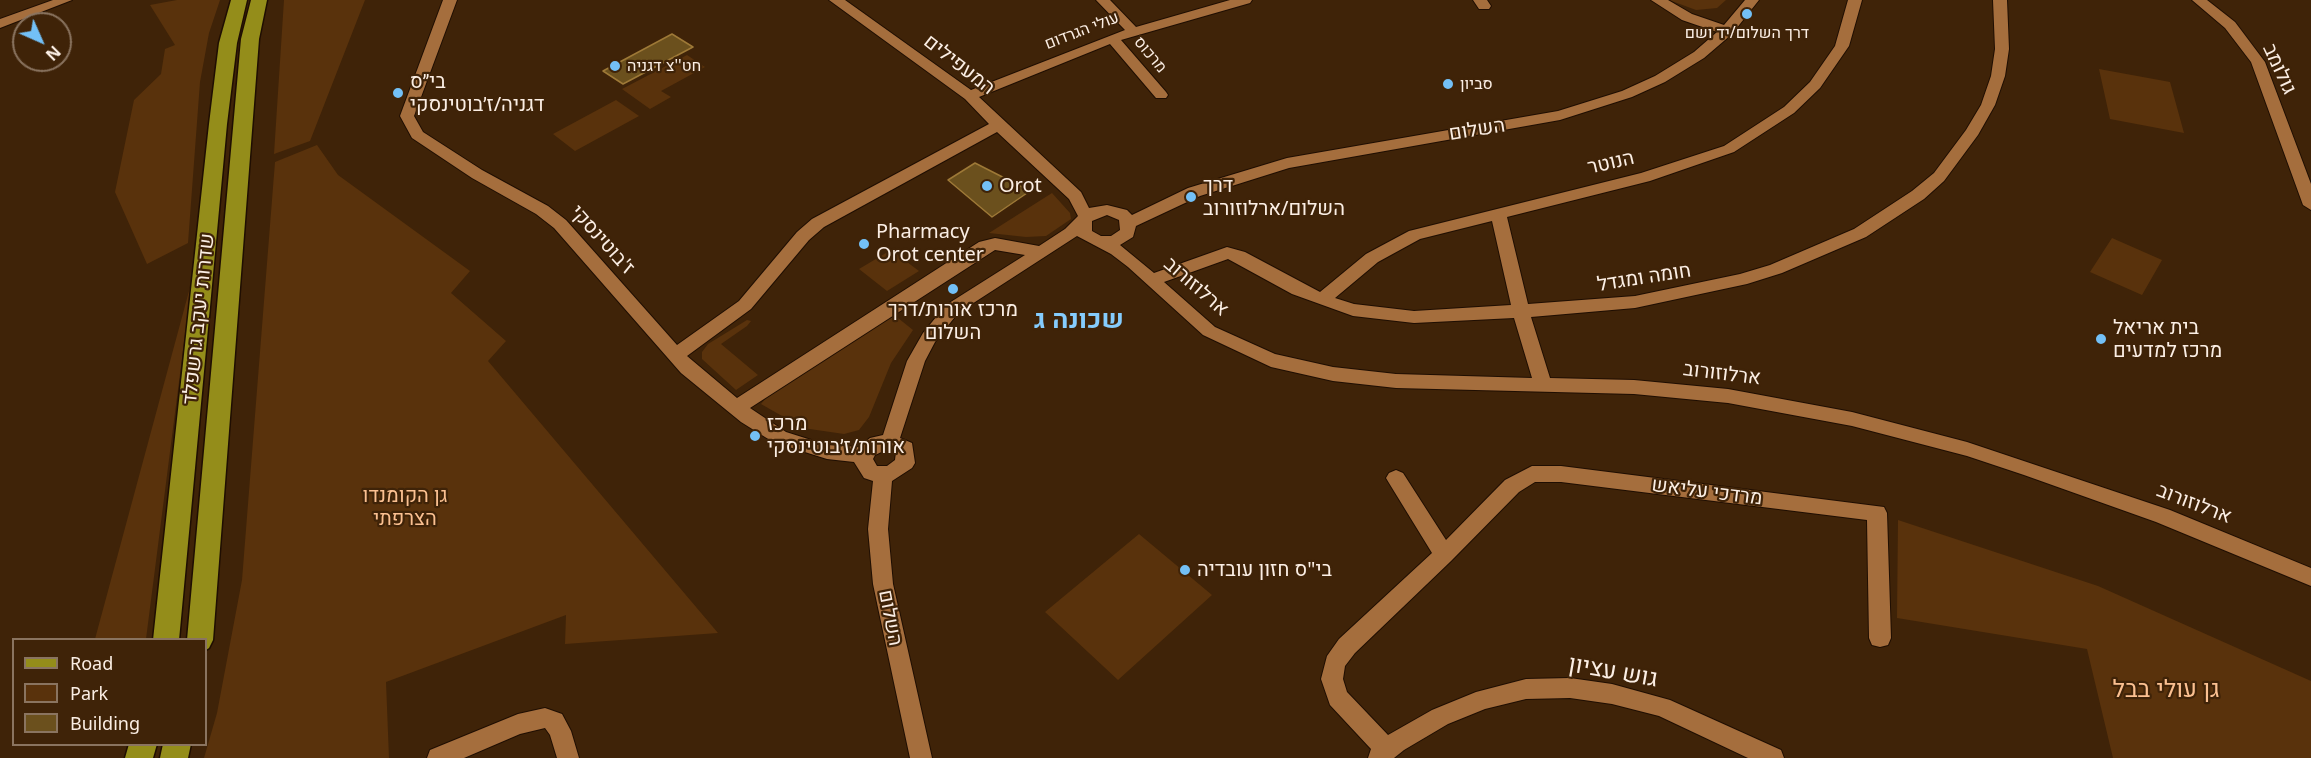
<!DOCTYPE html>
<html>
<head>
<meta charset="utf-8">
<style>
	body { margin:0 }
	#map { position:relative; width:2311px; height:758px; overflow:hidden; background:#3f2308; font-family:"Noto Sans",sans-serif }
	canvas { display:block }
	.legend { position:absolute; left:12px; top:638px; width:195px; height:108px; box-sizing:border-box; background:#3f2308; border:2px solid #8a7460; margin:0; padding:8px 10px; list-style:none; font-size:18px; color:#fbeee4 }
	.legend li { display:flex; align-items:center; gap:12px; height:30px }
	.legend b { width:30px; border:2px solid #8a7460 }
	.north { position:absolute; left:12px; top:12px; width:60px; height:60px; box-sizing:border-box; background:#3f2308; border:2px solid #8a7460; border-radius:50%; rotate:135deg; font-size:16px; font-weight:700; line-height:24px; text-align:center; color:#fbeee4 }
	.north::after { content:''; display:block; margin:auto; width:21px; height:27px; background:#73c0f6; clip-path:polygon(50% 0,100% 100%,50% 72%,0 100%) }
</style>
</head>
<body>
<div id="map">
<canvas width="2311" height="758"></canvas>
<ul class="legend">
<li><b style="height:8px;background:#948d1a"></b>Road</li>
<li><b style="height:16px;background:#59320c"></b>Park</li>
<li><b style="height:16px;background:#6b501d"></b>Building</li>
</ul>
<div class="north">N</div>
</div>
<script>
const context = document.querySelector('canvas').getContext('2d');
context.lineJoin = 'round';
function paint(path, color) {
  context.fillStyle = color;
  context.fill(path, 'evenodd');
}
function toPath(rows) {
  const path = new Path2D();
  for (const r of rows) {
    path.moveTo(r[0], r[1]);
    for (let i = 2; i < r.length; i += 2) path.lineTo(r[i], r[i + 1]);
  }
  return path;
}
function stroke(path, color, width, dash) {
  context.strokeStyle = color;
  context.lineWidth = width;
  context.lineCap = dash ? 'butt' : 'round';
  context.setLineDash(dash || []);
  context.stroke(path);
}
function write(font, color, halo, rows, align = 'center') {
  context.font = font + ' "Noto Sans",Heebo,sans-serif';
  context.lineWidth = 4.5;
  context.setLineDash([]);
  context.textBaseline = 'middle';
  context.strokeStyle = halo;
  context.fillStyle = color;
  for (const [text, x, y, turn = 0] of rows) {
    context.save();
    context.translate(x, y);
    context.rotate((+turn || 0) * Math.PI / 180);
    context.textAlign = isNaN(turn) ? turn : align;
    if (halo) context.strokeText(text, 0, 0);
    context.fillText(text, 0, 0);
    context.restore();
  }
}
paint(toPath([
	[177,0,220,0,209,33,200,82,188,243,147,264,115,192,134,100,161,74,165,49,175,45,150,5],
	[284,0,365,0,310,141,274,154],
	[1669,0,1726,0,1717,8,1696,10],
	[687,55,705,67,661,91,671,97,650,109,622,89],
	[2099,69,2170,82,2184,133,2110,119],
	[616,100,639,116,575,151,553,134],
	[317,145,338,175,470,271,451,293,506,341,488,361,718,633,565,644,566,615,386,682,389,758,204,758,217,713,242,580,275,162],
	[1052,193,1070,213,1071,219,1046,236,1026,237,989,233],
	[2112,238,2162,260,2142,295,2090,272],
	[891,250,919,271,887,291,859,269],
	[192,280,146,639,95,639],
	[893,314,913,330,891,363,869,417,859,430,844,434,803,428,761,404,767,397],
	[747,320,751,321,747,326,721,344,758,375,736,390,702,359,702,352,708,344],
	[1898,520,2098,586,2311,681,2311,758,2113,758,2087,649,1897,618],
	[1139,534,1212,595,1118,680,1045,612]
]), '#59320c');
const building = toPath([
	[672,34,693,47,623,84,603,71,672,34],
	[975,163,1030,191,992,217,948,180,975,163]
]);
paint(building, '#6b501d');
stroke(building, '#9e7937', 1.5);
const minor = toPath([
	[53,0,72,0,0,28,0,19,53,0],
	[443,0,457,0,414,116,423,132,482,170,548,206,566,220,677,345,739,301,797,232,812,219,989,124,965,99,829,0,845,0,971,90,1125,30,1096,0,1110,0,1136,27,1230,0,1252,0,1250,3,1121,40,1166,92,1168,95,1166,98,1156,98,1110,44,979,97,1081,192,1089,208,1107,205,1127,210,1132,215,1188,188,1287,158,1558,111,1622,91,1655,76,1694,52,1717,32,1682,20,1651,0,1668,0,1692,14,1724,25,1745,0,1759,0,1732,34,1704,58,1665,82,1632,97,1560,120,1289,168,1200,196,1136,226,1133,237,1120,245,1154,273,1227,247,1245,252,1320,292,1366,254,1409,231,1641,173,1724,146,1784,107,1810,82,1835,46,1848,0,1862,0,1849,46,1820,88,1794,113,1734,152,1650,181,1507,217,1528,304,1635,296,1740,274,1770,265,1854,229,1912,191,1934,173,1966,130,1981,105,1991,76,1995,49,1993,0,2007,0,2009,49,2005,76,1995,105,1978,135,1944,181,1924,199,1866,237,1782,273,1747,284,1635,308,1531,317,1550,378,1634,380,1728,389,1852,412,1967,442,2170,510,2311,568,2311,586,2156,522,2024,475,1967,456,1852,426,1728,403,1634,394,1396,388,1333,381,1271,367,1203,335,1128,267,1111,254,1077,236,958,313,935,342,925,361,900,438,912,443,915,463,912,468,892,481,888,529,893,584,932,758,910,758,873,584,868,529,873,481,864,478,854,462,827,459,773,442,741,422,681,373,554,228,536,214,472,178,412,138,400,116,443,0],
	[997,132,1069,199,1078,216,1065,229,1039,246,995,238,979,242,737,398,687,356,751,309,809,240,824,227,997,132],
	[1107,215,1119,220,1120,230,1111,236,1101,236,1092,231,1092,221,1107,215],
	[1492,221,1511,305,1414,311,1354,304,1335,298,1378,262,1420,239,1492,221],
	[995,250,1025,255,946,305,923,333,907,361,883,435,870,438,859,447,827,445,786,432,750,408,995,250],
	[1228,259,1292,294,1353,316,1414,323,1514,318,1532,378,1396,374,1333,367,1275,354,1215,327,1164,282,1228,259],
	[888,449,896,452,895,460,887,466,877,466,873,459,875,455,888,449],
	[1473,0,1487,0,1491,6,1489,9,1479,9,1473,0],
	[2192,0,2207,0,2235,22,2265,62,2311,184,2311,210,2303,205,2251,62,2225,28,2192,0],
	[1532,466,1561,466,1884,507,1887,513,1891,638,1888,645,1880,647,1872,645,1869,638,1867,520,1561,482,1535,482,1519,492,1451,561,1355,653,1345,666,1343,679,1347,692,1388,735,1432,710,1476,692,1526,679,1570,678,1612,684,1670,700,1781,750,1784,758,1748,758,1659,716,1612,704,1570,698,1526,699,1485,709,1448,724,1404,750,1394,758,1368,758,1371,749,1330,705,1321,679,1327,656,1339,639,1432,553,1389,483,1386,478,1389,473,1396,470,1403,473,1446,540,1505,480,1532,466],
	[545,708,562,714,571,731,579,758,557,758,550,735,545,728,520,734,464,758,427,758,430,750,518,714,545,708]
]);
const major = toPath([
	[231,0,247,0,237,43,227,124,179,640,153,640,209,124,219,43,231,0],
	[251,0,267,0,259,39,213,640,209,648,206,650,206,640,187,640,241,39,251,0],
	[129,744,157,744,153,758,125,758,129,744],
	[163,744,191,744,188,758,160,758,163,744]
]);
stroke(minor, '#1f0e02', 2);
stroke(major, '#1f0e02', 3);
paint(minor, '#a56e3d');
paint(major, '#948d1a');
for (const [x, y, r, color] of [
	[1747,14,6,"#73c0f6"],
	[615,66,6,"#73c0f6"],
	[1448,84,6,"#73c0f6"],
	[398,93,6,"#73c0f6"],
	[987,186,6,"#73c0f6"],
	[1191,197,6,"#73c0f6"],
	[864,244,6,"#73c0f6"],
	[953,289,6,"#73c0f6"],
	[2101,339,6,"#73c0f6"],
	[755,436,6,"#73c0f6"],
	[1185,570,6,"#73c0f6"]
]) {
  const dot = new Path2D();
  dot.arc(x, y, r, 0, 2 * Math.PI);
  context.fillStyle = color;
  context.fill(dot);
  stroke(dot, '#3f2308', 2);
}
write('16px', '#fbeee4', '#3f2308', [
	["עולי הגרדום",1082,31,-21],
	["מרכוס",1150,55,50]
]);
write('16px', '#fbeee4', '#3f2308', [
	["דרך השלום/יד ושם",1747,33,"center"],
	["חט''צ דגניה",627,66],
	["סביון",1460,84]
], 'left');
write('20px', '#fbeee4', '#3f2308', [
	["המעפילים",959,65,38],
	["גולומב",2279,69,65],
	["השלום",1477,130,-9],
	["הנוטר",1611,163,-13],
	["ז'בוטינסקי",602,240,48],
	["חומה ומגדל",1644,278,-9],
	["ארלוזורוב",1196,287,41],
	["שדרות יעקב גרשפלד",199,319,-84],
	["ארלוזורוב",1722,374,7],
	["מרדכי עליאש",1707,492,7],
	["ארלוזורוב",2194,504,21],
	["השלום",890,618,79]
]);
write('20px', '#fbeee4', '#3f2308', [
	["בי״ס",410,82],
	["דגניה/ז׳בוטינסקי",410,105],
	["Orot",999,186],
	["דרך",1203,186],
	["השלום/ארלוזורוב",1203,209],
	["Pharmacy",876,232],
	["Orot center",876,255],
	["מרכז אורות/דרך",953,310,"center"],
	["השלום",953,333,"center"],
	["בית אריאל",2113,328],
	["מרכז למדעים",2113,351],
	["מרכז",767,424],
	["אורות/ז׳בוטינסקי",767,447],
	["בי\"ס חזון עובדיה",1197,570]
], 'left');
write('20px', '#fbc091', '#3f2308', [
	["גן הקומנדו",405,496],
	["הצרפתי",405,519]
]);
write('24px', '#fbeee4', '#3f2308', [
	["גוש עציון",1613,672,10]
]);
write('24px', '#fbc091', '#3f2308', [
	["גן עולי בבל",2166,690]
]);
write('bold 26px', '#85ccfd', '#3f2308', [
	["שכונה ג",1079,321]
]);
</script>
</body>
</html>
